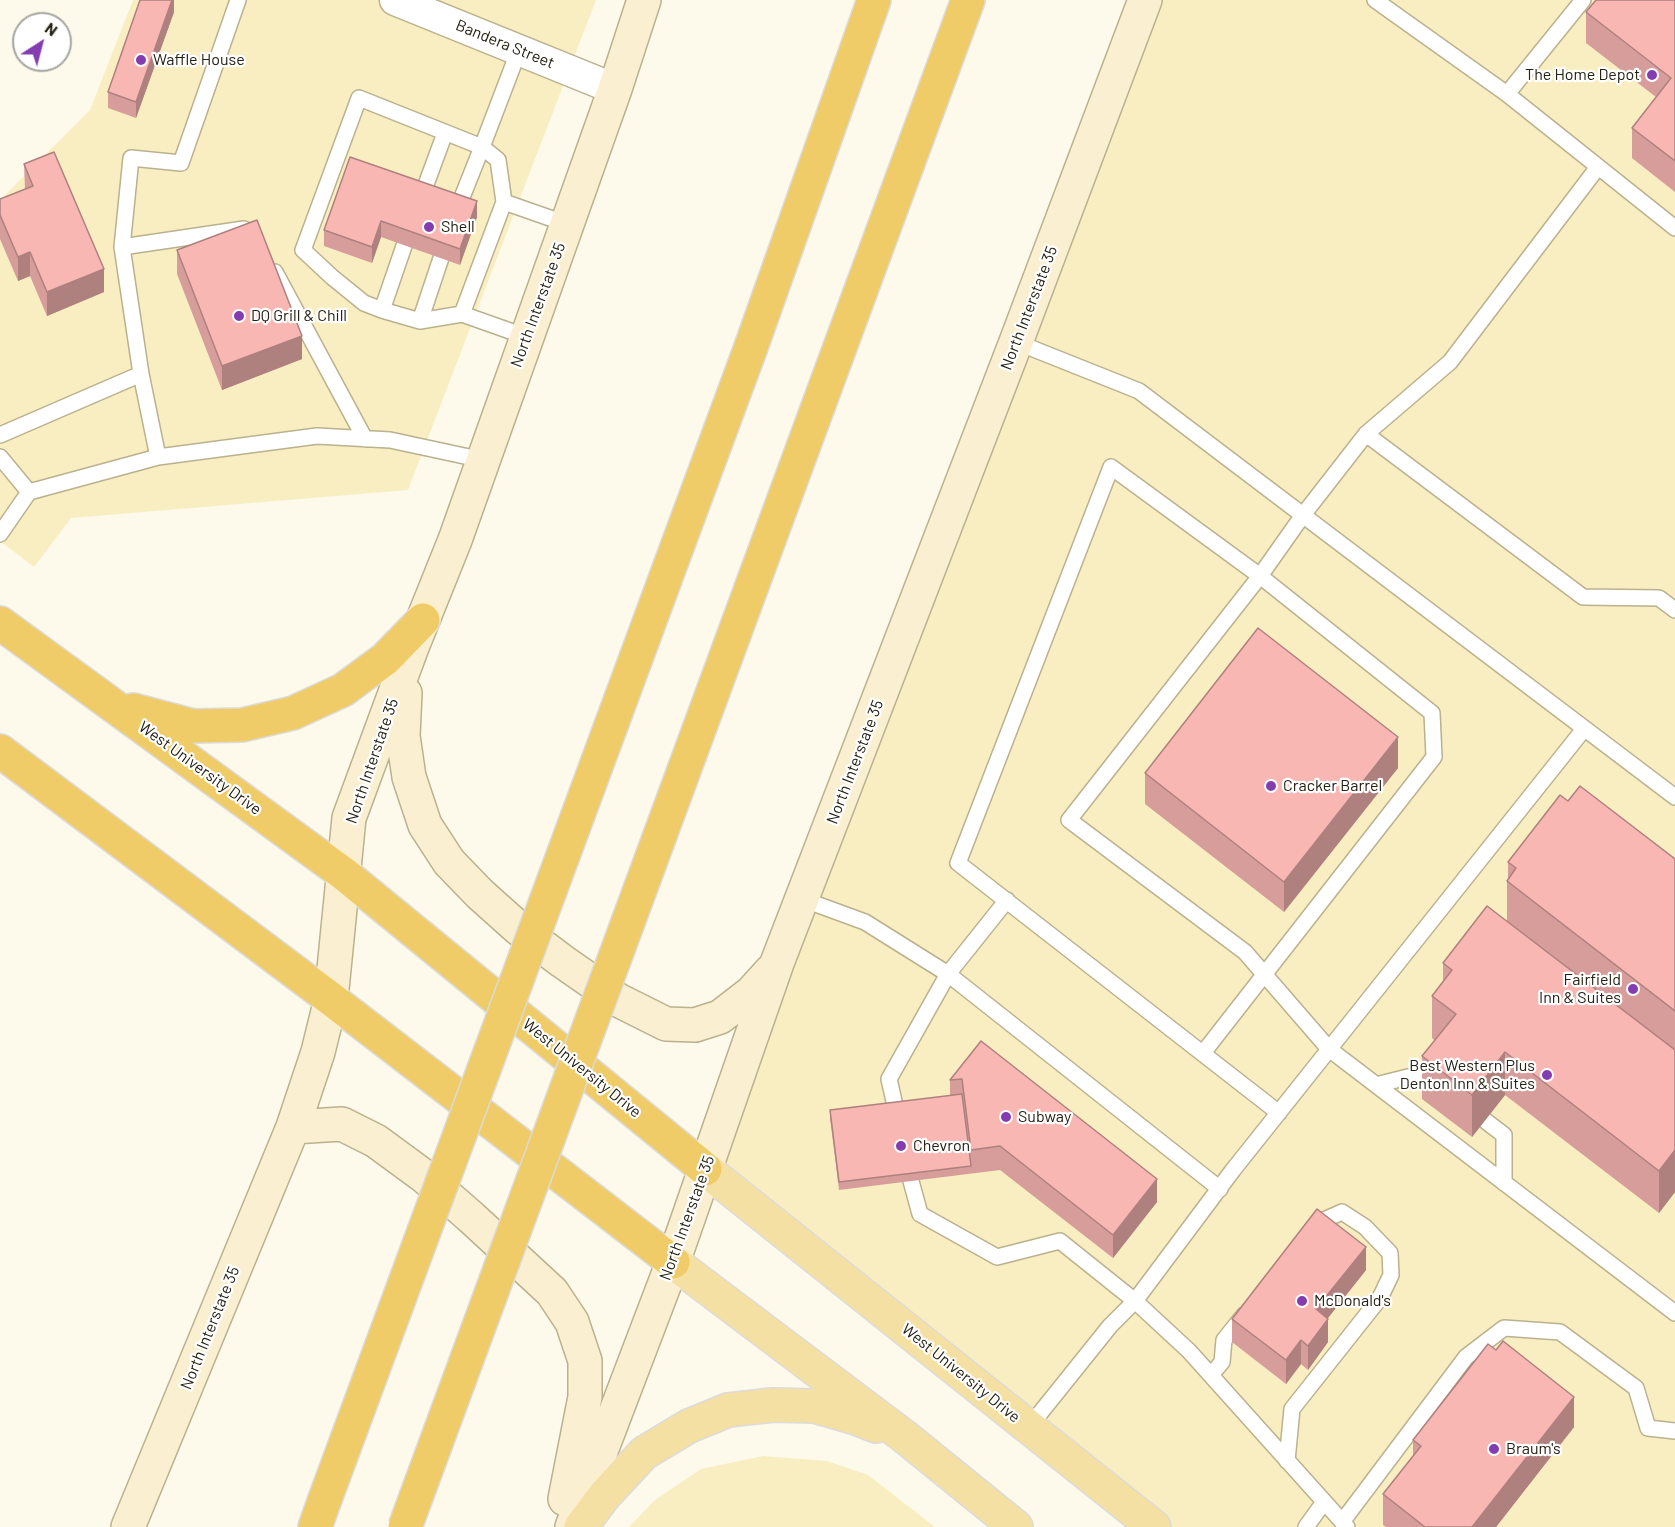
<!DOCTYPE html>
<html>
<head>
<meta charset="utf-8">
<style>
	body { margin:0 }
	#map { position:relative; width:1675px; height:1527px; overflow:hidden; background:#fdfaeb; font-family:Barlow,sans-serif }
	canvas { display:block }
	.north { position:absolute; left:12px; top:12px; width:60px; height:60px; box-sizing:border-box; background:#fff; border:2px solid #a7a6a1; border-radius:50%; rotate:36deg; font-size:16px; font-weight:700; line-height:24px; text-align:center; color:#242113 }
	.north::after { content:''; display:block; margin:auto; width:21px; height:27px; background:#843db0; clip-path:polygon(50% 0,100% 100%,50% 72%,0 100%) }
</style>
</head>
<body>
<div id="map">
<canvas width="1675" height="1527"></canvas>
<div class="north">N</div>
</div>
<script>
const context = document.querySelector('canvas').getContext('2d');
context.lineJoin = 'round';
function paint(path, color) {
  context.fillStyle = color;
  context.fill(path, 'evenodd');
}
function toPath(rows) {
  const path = new Path2D();
  for (const r of rows) {
    path.moveTo(r[0], r[1]);
    for (let i = 2; i < r.length; i += 2) path.lineTo(r[i], r[i + 1]);
  }
  return path;
}
function stroke(path, color, width, dash) {
  context.strokeStyle = color;
  context.lineWidth = width;
  context.lineCap = dash ? 'butt' : 'round';
  context.setLineDash(dash || []);
  context.stroke(path);
}
function write(font, color, halo, rows, align = 'center') {
  context.font = font + ' Barlow,sans-serif';
  context.lineWidth = 4.5;
  context.setLineDash([]);
  context.textBaseline = 'middle';
  context.strokeStyle = halo;
  context.fillStyle = color;
  for (const [text, x, y, turn = 0] of rows) {
    context.save();
    context.translate(x, y);
    context.rotate((+turn || 0) * Math.PI / 180);
    context.textAlign = isNaN(turn) ? turn : align;
    if (halo) context.strokeText(text, 0, 0);
    context.fillText(text, 0, 0);
    context.restore();
  }
}
paint(toPath([
	[133,0,596,0,408,490,71,518,34,567,0,541,0,200,90,110],
	[1145,0,1675,0,1675,1527,1154,1527,706,1169],
	[763,1456,827,1461,868,1475,935,1527,629,1527,655,1500,701,1469]
]), '#f9eec1');
const lane = toPath([
	[1375,0,1507,94,1675,228],
	[1507,94,1583,0],
	[1598,167,1450,362,1366,434,1303,515,1260,576,1069,820,1245,952,1329,1049,1675,1313],
	[421,198,445,133],
	[504,202,567,224],
	[457,210,482,147,359,98,303,250,332,277,364,303,382,310,420,321,462,314,527,337],
	[122,247,244,229],
	[275,272,365,439],
	[382,310,404,246],
	[462,314,504,202,498,160,482,147,519,50],
	[420,321,441,258],
	[1016,342,1139,391,1675,797],
	[1366,434,1583,597,1659,598,1675,610],
	[0,435,141,374],
	[0,457,29,492],
	[158,457,141,374,122,247,131,158,181,163,238,0],
	[0,534,29,492,158,457,317,436,390,440,483,460],
	[802,899,865,922,948,974,1220,1189],
	[1203,1053,1434,757,1432,713,1260,576,1111,467,958,863,1279,1113],
	[1376,1085,1424,1073,1437,1083],
	[1470,1109,1504,1135,1504,1183],
	[896,1110,889,1079,948,974,1007,900],
	[911,1181,920,1214,997,1257,1060,1241,1135,1301,1189,1351,1347,1527],
	[1211,1375,1222,1362,1224,1340,1244,1315],
	[1029,1427,1110,1326,1135,1301,1233,1170,1584,729],
	[1287,1461,1292,1409,1380,1298,1391,1275,1390,1253,1365,1227,1342,1212,1324,1220,1313,1228],
	[1342,1522,1466,1357,1504,1328,1560,1332,1636,1388,1648,1428,1675,1431],
	[1306,1527,1324,1502]
]);
const street = toPath([
	[395,0,615,89]
]);
const secondary = toPath([
	[405,693,403,736,409,777,425,825,449,862,480,894,518,928,562,961,618,1000,666,1024,695,1025,720,1017,751,993,771,971],
	[293,1127,342,1124,376,1141,425,1177,472,1218,552,1292,572,1322,585,1361,585,1397,565,1499],
	[128,1527,293,1127,318,1052,331,999,349,818,412,647,455,540,615,89,644,0],
	[572,1527,673,1262,777,963,1016,342,1145,0]
]);
const primary = toPath([
	[705,1169,1154,1527],
	[673,1262,905,1437,1016,1527],
	[581,1527,604,1496,644,1453,689,1426,728,1410,773,1405,814,1406,856,1418,876,1426]
]);
const highway = toPath([
	[751,347,874,0],
	[819,404,968,0],
	[0,623,344,874,705,1169],
	[133,710,193,726,242,725,293,713,343,690,385,659,423,620],
	[0,751,331,999,673,1262],
	[315,1527,325,1499]
]);
stroke(lane, '#bab18e', 18);
stroke(street, '#bab18e', 33);
stroke(secondary, '#bab18e', 36);
stroke(primary, '#dcdbd9', 36);
stroke(highway, '#dcdbd9', 36);
stroke(lane, '#fff', 15);
stroke(street, '#fff', 30);
stroke(secondary, '#faf0d1', 33);
stroke(primary, '#f5e0a4', 33);
stroke(highway, '#efcc67', 33);
const highwayBridge = toPath([
	[325,1499,751,347],
	[405,1527,819,404]
]);
stroke(highwayBridge, '#dcdbd9', 36, []);
stroke(highwayBridge, '#efcc67', 33);
paint(toPath([
	[174,0,174,12,136,118,108,108,108,92],
	[1675,0,1675,192,1632,158,1632,128,1656,97,1586,43,1586,12],
	[350,157,477,217,460,265,381,237,372,263,324,246,324,230],
	[24,164,104,292,47,316,30,276,18,281,0,239,0,199,25,189],
	[177,250,302,359,222,390,177,274],
	[1398,768,1284,912,1145,804,1145,773],
	[1568,801,1675,859,1675,1192,1659,1213,1505,1095,1472,1137,1422,1099,1422,1056,1435,1041,1432,1038,1432,996,1443,981,1443,963,1507,921,1507,881,1508,879,1508,862],
	[981,1041,1157,1202,1113,1258,1000,1170,839,1190,830,1118,830,1110,950,1096,950,1080],
	[1366,1270,1328,1318,1328,1342,1308,1370,1301,1364,1286,1384,1232,1342,1232,1319],
	[1574,1427,1496,1527,1386,1527,1383,1525,1383,1494,1413,1456,1413,1440]
]), '#d69d9b');
paint(toPath([
	[172,0,174,0,174,12,136,118,136,102],
	[477,201,477,217,460,265,460,249],
	[381,221,381,237,372,263,372,247],
	[30,252,30,276,18,281,18,257],
	[104,269,104,292,47,316,47,292],
	[302,336,302,359,222,390,222,366],
	[1398,737,1398,768,1284,912,1284,882],
	[1505,1052,1505,1095,1472,1137,1472,1095],
	[1675,1150,1675,1192,1659,1213,1659,1171],
	[1157,1179,1157,1202,1113,1258,1113,1235],
	[1366,1247,1366,1270,1316,1333,1316,1309],
	[1328,1319,1328,1342,1308,1370,1308,1346],
	[1301,1340,1301,1364,1286,1384,1286,1360],
	[1574,1397,1574,1427,1496,1527,1472,1527]
]), '#ae807e');
const building = toPath([
	[140,0,172,0,136,102,108,92,140,0],
	[1596,0,1675,0,1675,161,1632,128,1671,78,1586,12,1596,0],
	[54,152,104,269,47,292,30,252,18,257,0,215,0,199,33,186,24,164,54,152],
	[350,157,477,201,460,249,381,221,372,247,324,230,350,157],
	[257,220,302,336,222,366,177,250,257,220],
	[1258,628,1398,737,1284,882,1145,773,1258,628],
	[1580,786,1675,859,1675,1011,1507,881,1516,868,1508,862,1560,795,1568,801,1580,786],
	[1487,906,1675,1050,1675,1150,1659,1171,1505,1052,1472,1095,1422,1056,1456,1014,1432,996,1452,970,1443,963,1487,906],
	[981,1041,1157,1179,1113,1235,1000,1146,971,1150,962,1079,950,1080,981,1041],
	[962,1094,971,1166,839,1182,830,1110,962,1094],
	[1317,1209,1366,1247,1316,1309,1328,1319,1308,1346,1301,1340,1286,1360,1232,1319,1317,1209],
	[1503,1341,1574,1397,1472,1527,1425,1527,1383,1494,1421,1446,1413,1440,1488,1344,1496,1350,1503,1341]
]);
paint(building, '#f9b7b4');
stroke(building, '#ae807e', 1.5);
for (const [x, y, r, color] of [
	[141,60,6,"#843db0"],
	[1652,75,6,"#843db0"],
	[429,227,6,"#843db0"],
	[239,316,6,"#843db0"],
	[1271,786,6,"#843db0"],
	[1633,989,6,"#843db0"],
	[1547,1075,6,"#843db0"],
	[1006,1117,6,"#843db0"],
	[901,1146,6,"#843db0"],
	[1302,1301,6,"#843db0"],
	[1494,1449,6,"#843db0"]
]) {
  const dot = new Path2D();
  dot.arc(x, y, r, 0, 2 * Math.PI);
  context.fillStyle = color;
  context.fill(dot);
  stroke(dot, '#fff', 2);
}
write('16px', '#242113', '#fff', [
	["Bandera Street",505,44,22],
	["North Interstate 35",538,305,-70],
	["North Interstate 35",1029,308,-69],
	["North Interstate 35",372,761,-71],
	["North Interstate 35",855,762,-69],
	["West University Drive",200,768,36],
	["West University Drive",582,1068,39],
	["North Interstate 35",687,1218,-70],
	["North Interstate 35",210,1328,-68],
	["West University Drive",961,1373,39]
]);
write('16px', '#242113', '#fff', [
	["Waffle House",153,60],
	["The Home Depot",1640,75,"right"],
	["Shell",441,227],
	["DQ Grill & Chill",251,316],
	["Cracker Barrel",1283,786],
	["Fairfield",1621,980,"right"],
	["Inn & Suites",1621,998,"right"],
	["Best Western Plus",1535,1066,"right"],
	["Denton Inn & Suites",1535,1084,"right"],
	["Subway",1018,1117],
	["Chevron",913,1146],
	["McDonald's",1314,1301],
	["Braum's",1506,1449]
], 'left');
</script>
</body>
</html>
